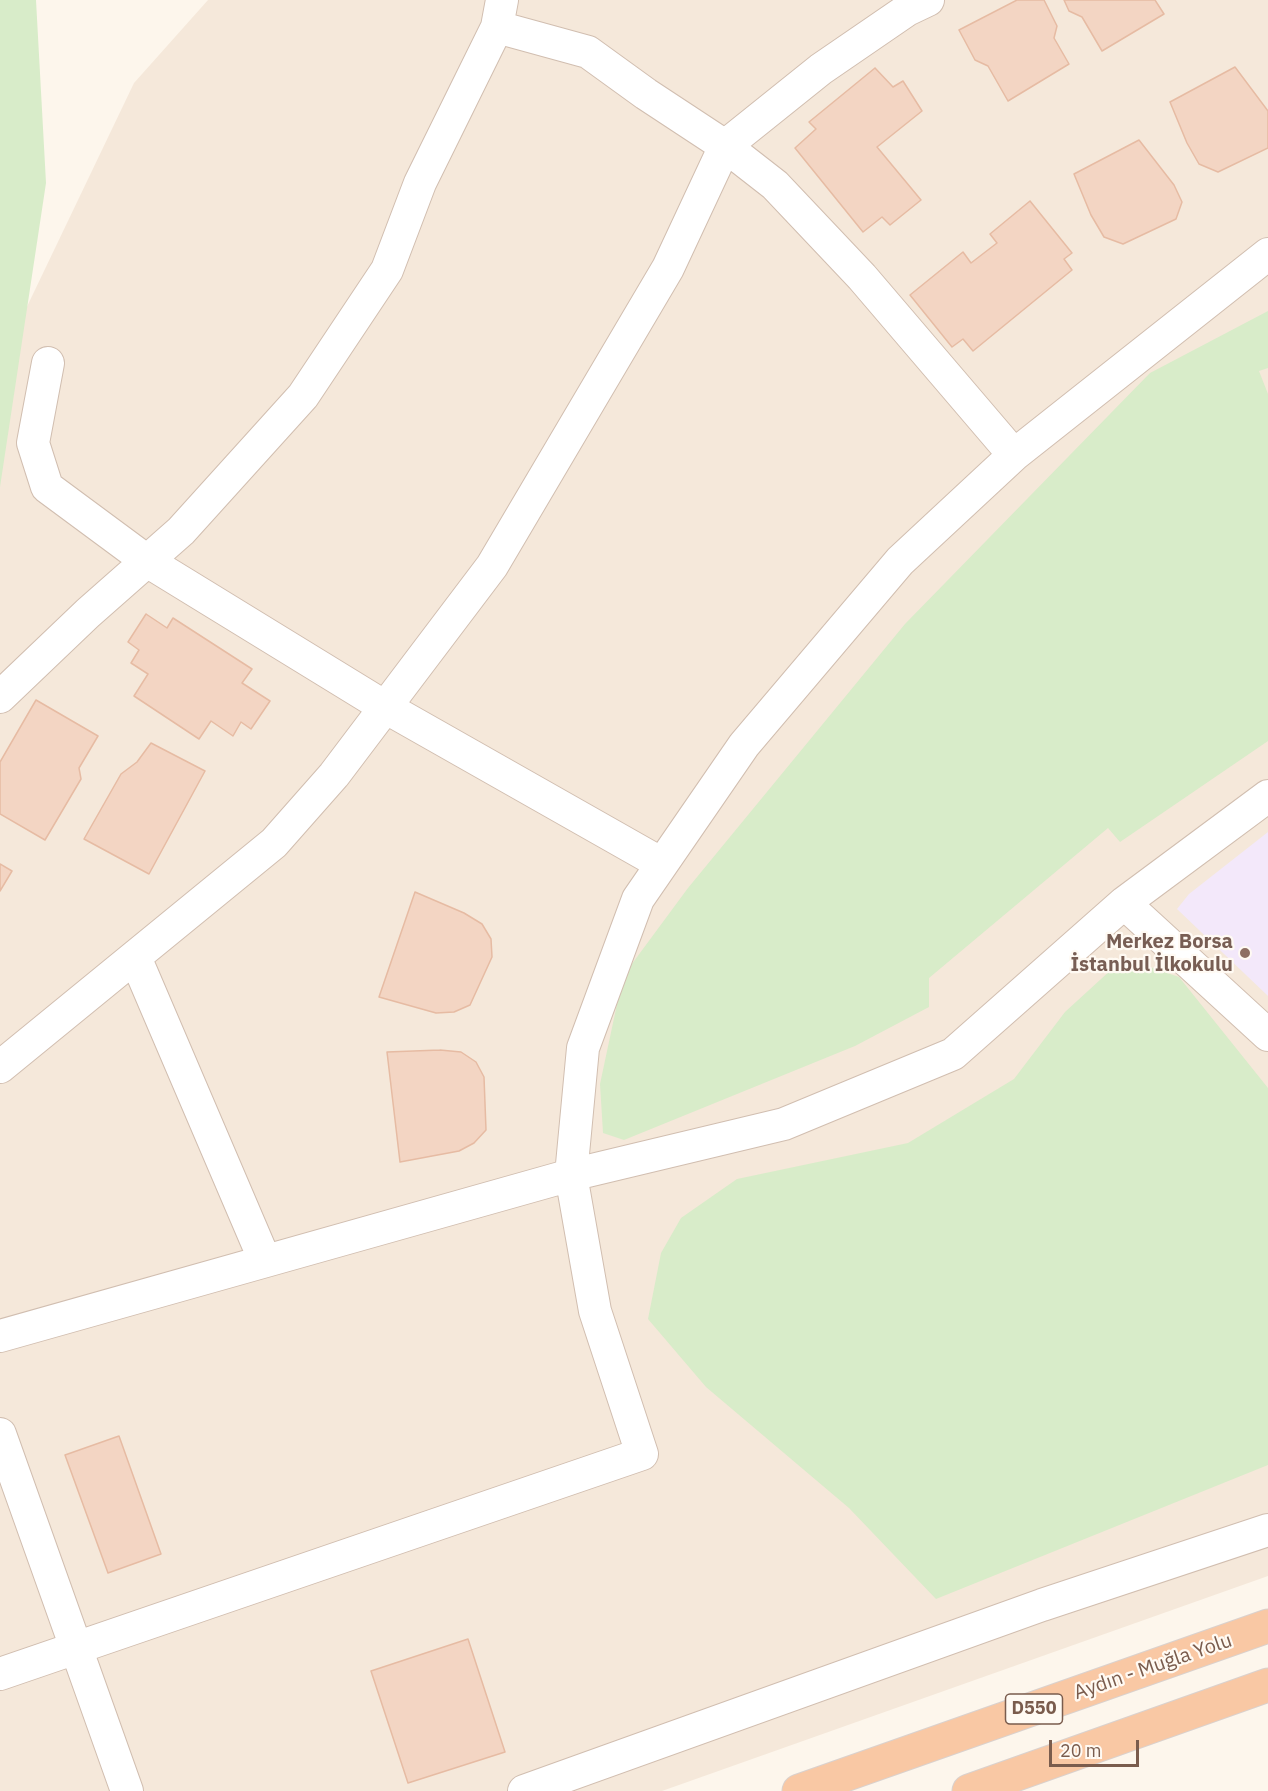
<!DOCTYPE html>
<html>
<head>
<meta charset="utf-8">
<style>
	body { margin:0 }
	#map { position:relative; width:1268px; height:1791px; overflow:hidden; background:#fdf6ec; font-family:"IBM Plex Sans",sans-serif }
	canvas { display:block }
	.scale { position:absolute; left:1049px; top:1740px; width:90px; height:27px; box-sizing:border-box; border:3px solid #7a5c4d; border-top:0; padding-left:8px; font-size:18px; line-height:21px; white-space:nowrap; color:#7a5c4d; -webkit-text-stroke:4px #fffaf3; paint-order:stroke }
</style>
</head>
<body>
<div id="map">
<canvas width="1268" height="1791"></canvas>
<div class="scale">20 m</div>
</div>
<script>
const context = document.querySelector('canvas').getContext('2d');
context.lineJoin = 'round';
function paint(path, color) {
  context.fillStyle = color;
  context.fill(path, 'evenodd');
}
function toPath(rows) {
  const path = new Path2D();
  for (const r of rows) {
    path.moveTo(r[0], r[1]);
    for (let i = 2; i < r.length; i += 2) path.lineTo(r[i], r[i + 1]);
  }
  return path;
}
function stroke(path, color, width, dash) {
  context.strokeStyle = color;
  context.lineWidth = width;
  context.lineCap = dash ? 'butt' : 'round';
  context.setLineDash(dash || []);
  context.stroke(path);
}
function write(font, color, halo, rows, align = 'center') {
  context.font = font + ' "IBM Plex Sans",sans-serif';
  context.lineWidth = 4.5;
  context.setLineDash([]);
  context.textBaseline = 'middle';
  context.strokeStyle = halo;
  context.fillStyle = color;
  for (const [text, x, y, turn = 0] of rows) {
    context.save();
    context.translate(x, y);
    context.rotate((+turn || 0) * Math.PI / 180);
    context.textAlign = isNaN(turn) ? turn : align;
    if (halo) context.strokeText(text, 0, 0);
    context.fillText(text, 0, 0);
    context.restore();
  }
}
paint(toPath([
	[208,0,1268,0,1268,1576,662,1791,0,1791,0,363,134,83]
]), '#f5e8da');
paint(toPath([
	[1268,832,1268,996,1177,909,1189,894]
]), '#f3e8fa');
paint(toPath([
	[0,0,36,0,46,183,0,487],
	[1268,311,1268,368,1259,371,1268,394,1268,741,1120,842,1108,828,929,978,929,1007,855,1046,624,1140,603,1133,600,1084,623,976,688,888,905,624,1150,373],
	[1124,958,1179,977,1268,1088,1268,1465,936,1599,849,1508,706,1387,648,1319,661,1253,681,1218,737,1179,908,1143,1014,1079,1065,1012]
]), '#d8ecc9');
const building = toPath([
	[1017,0,1044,0,1057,26,1054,38,1069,64,1008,101,988,66,975,60,959,30,1017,0],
	[1064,0,1155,0,1164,14,1102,51,1082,17,1069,11,1064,0],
	[1235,67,1268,111,1268,148,1218,172,1199,164,1187,143,1170,102,1235,67],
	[875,68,893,87,903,81,922,111,877,147,921,200,890,225,882,217,863,232,795,148,816,129,809,122,875,68],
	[1139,140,1174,185,1182,202,1176,219,1123,244,1104,237,1091,215,1074,174,1139,140],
	[1030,201,1072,253,1064,259,1072,270,973,351,963,339,952,347,910,295,963,252,971,263,997,243,990,234,1030,201],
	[146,614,167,628,173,618,252,669,242,683,270,701,251,729,241,722,233,736,211,721,199,739,134,696,148,674,131,663,139,650,128,642,146,614],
	[36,700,98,736,79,768,81,779,45,840,0,814,0,762,36,700],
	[151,743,205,771,149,874,84,839,121,774,137,762,151,743],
	[0,864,12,871,0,891,0,864],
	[415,892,464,913,482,924,491,939,492,957,470,1005,454,1012,436,1013,379,997,415,892],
	[440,1050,461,1052,476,1062,484,1077,486,1130,474,1143,459,1151,400,1162,387,1052,440,1050],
	[119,1436,161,1554,108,1573,65,1455,119,1436],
	[468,1639,505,1752,408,1783,371,1671,468,1639]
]);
paint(building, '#f3d5c3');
stroke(building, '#e6bba3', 1.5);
const minor = toPath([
	[497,27,588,52,646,94,725,146,775,185,862,277,1014,455],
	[48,363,33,443,47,487,147,561,385,707,662,864],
	[0,697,88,613,181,531,303,396,387,270,420,183,497,27,502,0],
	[1124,903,1268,1035],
	[135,957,265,1261],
	[0,1067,274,843,334,775,492,566,668,268,725,146,821,69,907,10,928,0],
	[0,1336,571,1175,784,1124,953,1054,1124,903,1268,796],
	[0,1434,127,1791],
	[0,1674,642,1454,595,1311,571,1175,583,1048,638,899,744,745,900,561,1014,455,1268,254],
	[524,1791,1042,1605,1268,1530]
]);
const trunk = toPath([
	[799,1791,1268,1626],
	[969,1791,1268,1685]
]);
stroke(minor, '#d1beb0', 34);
stroke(trunk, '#dad1cd', 35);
stroke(minor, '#fff', 32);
stroke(trunk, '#f9c8a4', 33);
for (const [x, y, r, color] of [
	[1245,953,6,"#8d6e63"]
]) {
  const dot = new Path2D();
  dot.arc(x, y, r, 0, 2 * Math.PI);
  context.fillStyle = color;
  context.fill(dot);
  stroke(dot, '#fffaf3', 2);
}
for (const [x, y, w] of [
	[1034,1709,57]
]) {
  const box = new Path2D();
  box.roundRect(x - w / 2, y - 15, w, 30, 4.5);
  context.fillStyle = '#fffaf3';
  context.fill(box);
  stroke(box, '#7a5c4d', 1.5);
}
write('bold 18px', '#7a5c4d', null, [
	["D550",1034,1709]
]);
write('bold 20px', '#785e54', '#fffaf3', [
	["Merkez Borsa",1233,942],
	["İstanbul İlkokulu",1233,965]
], 'right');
write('20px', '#7a5c4d', '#fffaf3', [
	["Aydın - Muğla Yolu",1153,1667,-19]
]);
</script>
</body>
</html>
